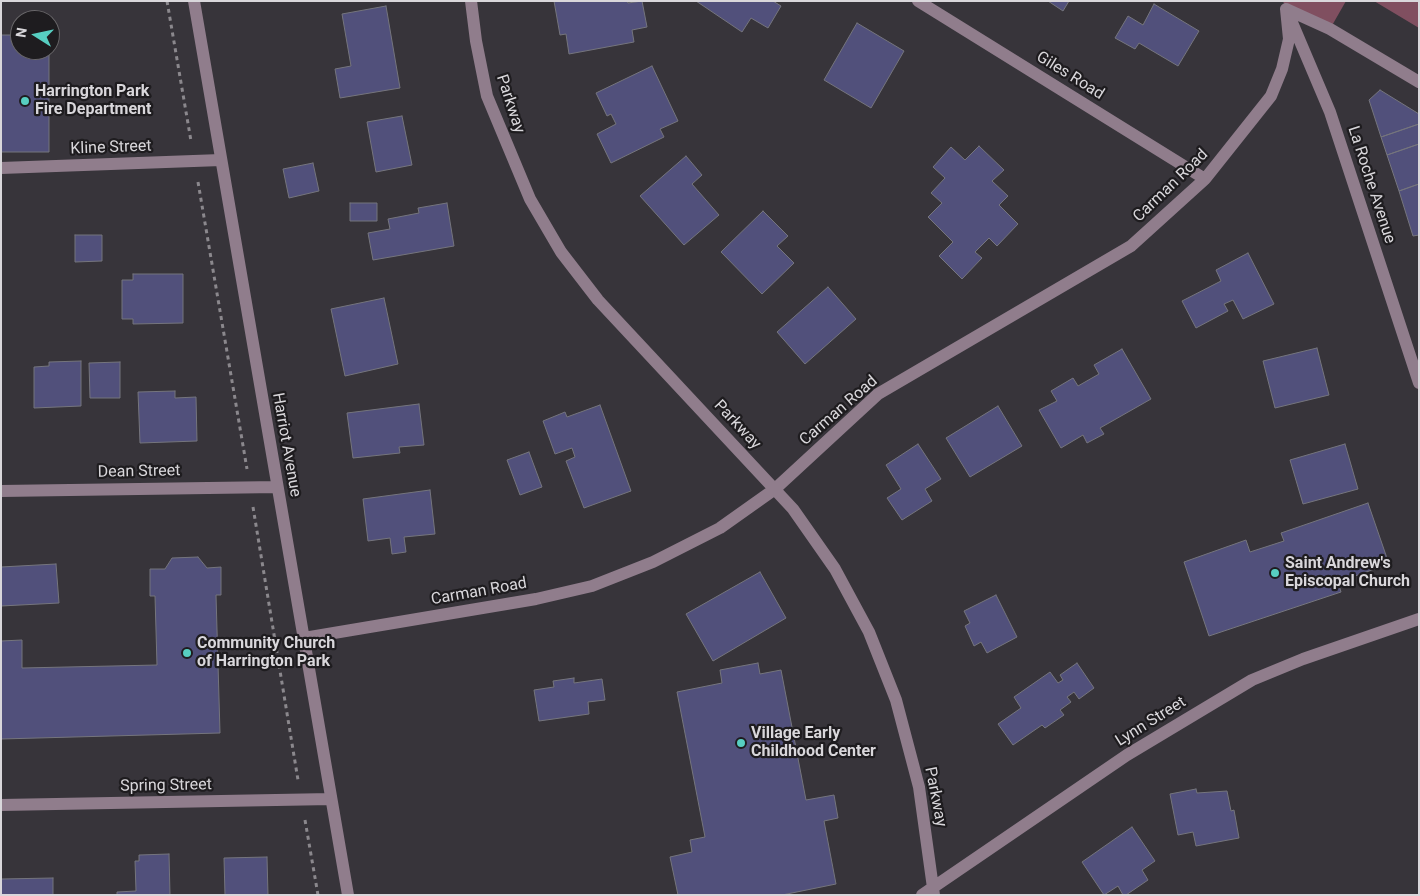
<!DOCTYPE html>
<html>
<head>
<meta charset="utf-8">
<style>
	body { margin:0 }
	#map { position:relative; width:1420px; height:896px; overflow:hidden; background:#37343a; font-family:Roboto,sans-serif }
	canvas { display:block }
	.frame { position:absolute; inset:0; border:2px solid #d9d7db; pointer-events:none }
	.north { position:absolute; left:10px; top:10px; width:50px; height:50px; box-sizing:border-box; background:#1e1c1f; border:1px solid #69676a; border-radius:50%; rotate:280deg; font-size:14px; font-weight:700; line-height:20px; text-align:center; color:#d9d7db }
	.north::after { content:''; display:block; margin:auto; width:18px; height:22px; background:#57cec1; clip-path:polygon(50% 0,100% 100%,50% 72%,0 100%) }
</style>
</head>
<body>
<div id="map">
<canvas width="1420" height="896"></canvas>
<div class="frame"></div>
<div class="north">N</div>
</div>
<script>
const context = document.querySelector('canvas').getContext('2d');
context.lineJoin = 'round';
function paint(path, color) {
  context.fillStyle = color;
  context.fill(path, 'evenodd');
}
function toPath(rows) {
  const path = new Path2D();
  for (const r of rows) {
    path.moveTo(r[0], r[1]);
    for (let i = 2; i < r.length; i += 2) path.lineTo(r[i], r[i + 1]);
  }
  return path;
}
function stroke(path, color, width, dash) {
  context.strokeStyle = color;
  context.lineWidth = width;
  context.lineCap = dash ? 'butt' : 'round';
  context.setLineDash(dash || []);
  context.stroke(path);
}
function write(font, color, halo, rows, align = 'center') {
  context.font = font + ' Roboto,sans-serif';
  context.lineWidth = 4.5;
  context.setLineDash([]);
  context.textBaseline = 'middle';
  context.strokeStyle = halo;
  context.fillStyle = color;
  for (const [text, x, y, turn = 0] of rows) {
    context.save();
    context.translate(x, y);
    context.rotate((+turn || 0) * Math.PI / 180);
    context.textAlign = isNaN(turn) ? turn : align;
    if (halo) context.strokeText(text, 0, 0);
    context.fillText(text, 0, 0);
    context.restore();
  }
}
paint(toPath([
	[1283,1,1346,1,1330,29,1286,9],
	[1374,1,1419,1,1419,28]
]), '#804f60');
const building = toPath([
	[554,1,627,1,628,3,642,1,647,27,632,30,634,42,569,54,566,34,560,35,554,1],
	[696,1,773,1,781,6,768,28,751,18,742,32,696,1],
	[1048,1,1069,1,1063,11,1048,1],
	[1154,4,1199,31,1178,66,1139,43,1135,49,1115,38,1128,16,1143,25,1154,4],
	[386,6,400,88,340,98,335,69,351,66,342,14,386,6],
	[857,23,904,51,871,108,824,80,857,23],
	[1,35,20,35,20,50,49,50,49,152,1,152,1,35],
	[652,66,678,121,660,129,664,137,611,163,597,134,616,124,611,114,607,116,596,93,652,66],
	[1380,90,1419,114,1419,124,1381,137,1369,100,1380,90],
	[402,116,412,165,376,172,367,122,402,116],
	[1419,124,1419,144,1387,155,1381,137,1419,124],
	[1419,144,1419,184,1399,191,1387,155,1419,144],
	[979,146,1004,170,992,181,1008,196,999,205,1018,224,997,246,989,238,975,252,982,258,962,279,939,256,953,242,928,217,942,203,931,193,945,178,933,167,951,147,965,160,979,146],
	[686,156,702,175,692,184,719,215,684,245,640,196,686,156],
	[313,163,319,191,289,198,283,169,313,163],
	[1419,184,1419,235,1413,236,1399,191,1419,184],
	[350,203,377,203,377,221,350,221,350,203],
	[447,203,454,246,373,260,368,233,390,229,388,219,419,213,418,208,447,203],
	[763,211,788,236,777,246,794,263,762,294,721,252,763,211],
	[75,235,102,235,102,261,75,262,75,235],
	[1248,253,1274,304,1243,319,1233,300,1224,304,1228,311,1196,328,1182,301,1221,281,1216,270,1248,253],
	[133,274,183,274,183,323,133,324,133,319,122,319,122,280,133,280,133,274],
	[828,287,856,319,805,364,777,332,828,287],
	[384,298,398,364,345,376,331,309,384,298],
	[1317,348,1329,395,1275,408,1263,361,1317,348],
	[1122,349,1151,399,1100,428,1104,434,1087,443,1083,435,1061,448,1039,410,1057,401,1051,391,1073,378,1078,386,1099,374,1094,365,1122,349],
	[81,361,81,406,34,408,34,367,49,366,49,362,81,361],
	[120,362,120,398,90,398,89,363,120,362],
	[175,391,175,398,196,397,197,441,140,443,138,392,175,391],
	[419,404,424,445,399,447,400,453,353,458,347,413,419,404],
	[600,405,631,491,584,508,566,461,575,457,572,448,555,454,543,421,565,412,567,417,600,405],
	[998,406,1022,446,970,477,946,438,998,406],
	[918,444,941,479,925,489,932,501,902,520,887,498,901,489,886,465,918,444],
	[1345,444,1358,489,1303,504,1290,460,1345,444],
	[529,452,542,487,520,495,507,460,529,452],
	[430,490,435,534,404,537,406,552,392,554,390,538,368,541,363,499,430,490],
	[1368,503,1389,564,1338,582,1341,592,1209,636,1184,562,1246,540,1250,552,1284,541,1281,533,1368,503],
	[198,557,207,568,221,567,221,595,216,595,220,733,1,739,1,641,22,640,22,668,157,665,155,596,150,596,150,569,165,569,172,558,198,557],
	[56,564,59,603,1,606,1,567,56,564],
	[760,572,786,618,713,661,686,614,760,572],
	[996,595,1017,637,987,653,981,642,974,646,965,626,970,623,964,611,996,595],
	[758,663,760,674,781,670,806,800,834,795,838,818,824,821,836,884,782,895,678,895,670,857,692,852,690,840,705,837,677,692,722,683,720,670,758,663],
	[1077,663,1094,688,1079,699,1074,692,1067,697,1071,702,1060,710,1064,715,1045,728,1042,725,1013,745,998,724,1021,708,1014,697,1050,672,1058,683,1063,680,1060,675,1077,663],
	[574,678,574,683,602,679,605,700,588,702,589,714,539,721,534,690,554,687,553,681,574,678],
	[1196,789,1197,793,1227,791,1231,811,1234,810,1239,838,1196,846,1193,832,1178,835,1170,794,1196,789],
	[1132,827,1155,861,1142,870,1148,880,1126,895,1123,895,1118,886,1104,895,1082,862,1132,827],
	[169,854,170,895,117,895,117,892,136,891,135,861,139,861,139,855,169,854],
	[267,857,268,895,225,895,224,858,267,857],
	[53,878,53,895,1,895,1,879,53,878]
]);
paint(building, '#51507b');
stroke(building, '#75757d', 1);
stroke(toPath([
	[167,1,191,141],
	[198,182,247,469],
	[253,507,298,780],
	[305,820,318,895]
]), '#8b888d', 3, [4, 4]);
stroke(toPath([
	[194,1,348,895],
	[471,1,476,41,487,96,530,199,561,252,598,300,793,509,835,569,869,632,896,700,919,787,934,895],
	[918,1,1205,179],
	[1286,9,1330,29,1419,82],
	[1291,20,1330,112,1419,383],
	[1,168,221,160],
	[1,491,277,487],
	[304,638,536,599,592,586,653,562,720,528,775,489,878,394,1131,246,1205,179,1271,96,1282,69,1289,39,1286,9],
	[1,805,331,799],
	[922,895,1127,755,1252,680,1303,659,1419,619]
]), '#907d8c', 12);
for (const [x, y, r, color] of [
	[25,101,5,"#57cec1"],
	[1275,573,5,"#57cec1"],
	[187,653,5,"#57cec1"],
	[741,743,5,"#57cec1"]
]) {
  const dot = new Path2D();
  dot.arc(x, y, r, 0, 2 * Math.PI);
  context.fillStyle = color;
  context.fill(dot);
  stroke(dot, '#1e1c1f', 2);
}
write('16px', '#d9d7db', '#1e1c1f', [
	["Giles Road",1070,76,32],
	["Parkway",510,104,72],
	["Kline Street",111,148,-2],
	["La Roche Avenue",1371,185,72],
	["Carman Road",1171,186,-44],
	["Carman Road",839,411,-41],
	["Parkway",737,425,47],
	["Harriot Avenue",286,445,80],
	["Dean Street",139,472,-1],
	["Carman Road",479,592,-10],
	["Lynn Street",1151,722,-32],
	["Spring Street",166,786,-1],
	["Parkway",935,797,79]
]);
write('bold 16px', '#d9d7db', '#1e1c1f', [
	["Harrington Park",35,92],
	["Fire Department",35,110],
	["Saint Andrew's",1285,564],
	["Episcopal Church",1285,582],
	["Community Church",197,644],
	["of Harrington Park",197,662],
	["Village Early",751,734],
	["Childhood Center",751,752]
], 'left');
</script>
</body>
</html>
